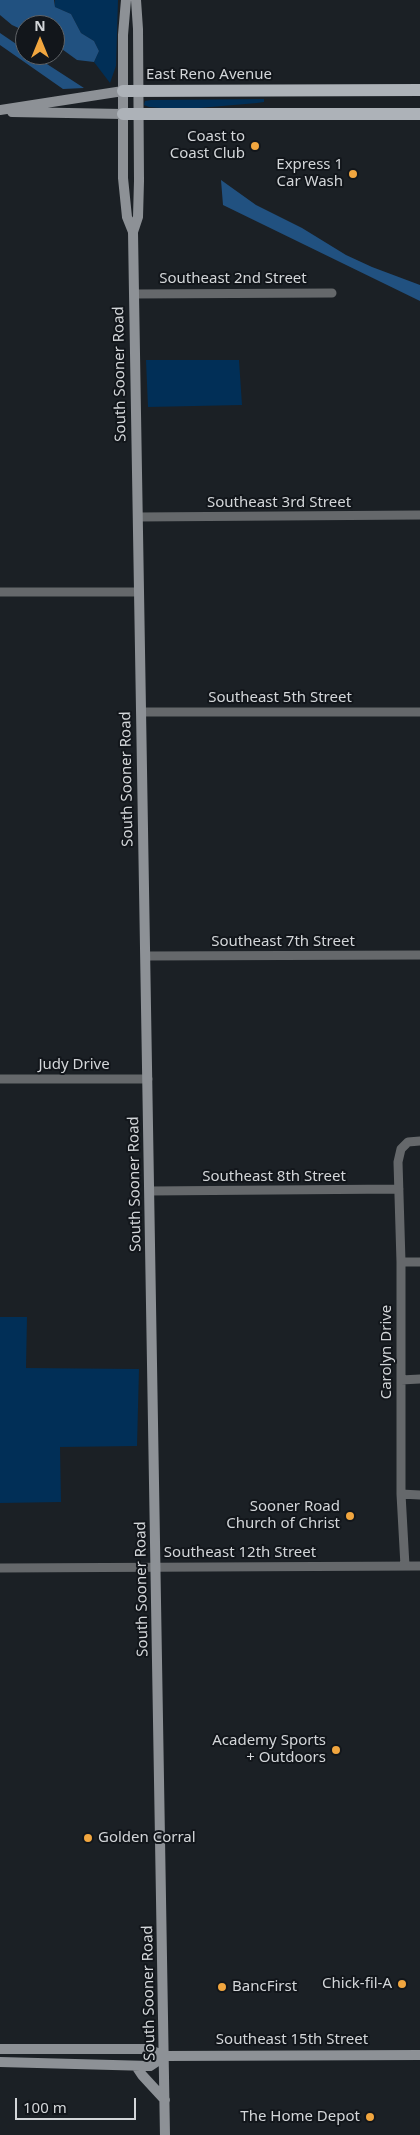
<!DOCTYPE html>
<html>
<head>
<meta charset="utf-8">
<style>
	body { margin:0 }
	#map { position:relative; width:420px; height:2135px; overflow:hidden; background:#1b2025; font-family:"Noto Sans",sans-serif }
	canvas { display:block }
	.north { position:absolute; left:15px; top:15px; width:50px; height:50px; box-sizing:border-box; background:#12161b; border:1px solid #5f6367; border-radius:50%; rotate:0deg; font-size:14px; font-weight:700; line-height:20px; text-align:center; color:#d3d6d9 }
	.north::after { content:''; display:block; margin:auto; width:18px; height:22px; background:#f1a63f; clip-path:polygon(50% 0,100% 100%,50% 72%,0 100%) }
	.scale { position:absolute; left:15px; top:2098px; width:121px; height:22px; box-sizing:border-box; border:2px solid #d3d6d9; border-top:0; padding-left:6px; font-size:15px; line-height:18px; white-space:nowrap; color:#d3d6d9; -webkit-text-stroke:4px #12161b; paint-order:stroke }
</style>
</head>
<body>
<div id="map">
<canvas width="420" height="2135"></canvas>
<div class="north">N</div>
<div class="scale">100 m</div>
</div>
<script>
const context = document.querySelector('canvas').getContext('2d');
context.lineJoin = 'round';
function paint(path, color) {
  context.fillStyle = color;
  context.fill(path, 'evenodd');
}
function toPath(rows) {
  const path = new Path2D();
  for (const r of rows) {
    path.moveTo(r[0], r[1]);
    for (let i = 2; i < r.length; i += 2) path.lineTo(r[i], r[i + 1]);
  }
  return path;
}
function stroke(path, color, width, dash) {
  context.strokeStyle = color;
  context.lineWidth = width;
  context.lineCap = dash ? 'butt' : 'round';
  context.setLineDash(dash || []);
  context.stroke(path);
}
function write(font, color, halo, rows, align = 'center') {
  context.font = font + ' "Noto Sans",sans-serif';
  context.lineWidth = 4;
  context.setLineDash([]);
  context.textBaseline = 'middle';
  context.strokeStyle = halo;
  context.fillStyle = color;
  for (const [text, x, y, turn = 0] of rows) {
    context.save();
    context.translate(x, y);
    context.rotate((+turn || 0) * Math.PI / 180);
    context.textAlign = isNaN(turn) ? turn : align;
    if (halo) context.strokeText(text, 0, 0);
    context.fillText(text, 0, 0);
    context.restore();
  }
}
paint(toPath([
	[55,0,118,0,116,66,110,83,94,62,99,51,94,41,81,33,71,14,55,7],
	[264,99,264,102,257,103,199,108,161,108,149,107,144,105,145,101,151,100],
	[146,360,239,360,242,405,148,407],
	[0,1317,27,1317,26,1368,139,1369,137,1446,60,1447,61,1502,0,1503]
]), '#012f57');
paint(toPath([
	[0,0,54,0,55,7,71,14,81,33,94,41,99,51,94,62,77,60,55,44,55,25,25,25,25,31,12,25,0,15],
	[0,33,25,50,25,55,33,55,84,88,63,89,0,45],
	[221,180,256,205,302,228,346,255,372,267,420,285,420,301,223,205]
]), '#215180');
stroke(toPath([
	[134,294,332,293],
	[138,517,420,515],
	[0,592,139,592],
	[141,712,420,712],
	[146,956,420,955],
	[0,1079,148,1079],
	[150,1191,399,1189],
	[401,1262,420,1262],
	[401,1380,420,1379],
	[401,1494,420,1495],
	[405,1566,401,1494,401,1262,398,1162,401,1149,408,1142,420,1141],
	[0,1568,420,1566]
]), '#65686b', 9);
stroke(toPath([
	[126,0,123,35,123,178,127,217,133,232],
	[136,0,138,29,139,181,138,217,133,232,134,294,165,2135],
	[0,110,123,91],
	[12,112,123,114],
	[0,2049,148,2049,165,2056,420,2055],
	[0,2062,150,2066,165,2056],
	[136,2066,142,2075,165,2100]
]), '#8d9196', 10);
stroke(toPath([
	[123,91,420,90],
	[123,114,420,114]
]), '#adb2b8', 12);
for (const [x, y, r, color] of [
	[255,146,5,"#f1a63f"],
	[353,174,5,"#f1a63f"],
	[350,1516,5,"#f1a63f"],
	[336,1750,5,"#f1a63f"],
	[88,1838,5,"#f1a63f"],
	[402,1984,5,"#f1a63f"],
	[222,1987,5,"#f1a63f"],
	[370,2117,5,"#f1a63f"]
]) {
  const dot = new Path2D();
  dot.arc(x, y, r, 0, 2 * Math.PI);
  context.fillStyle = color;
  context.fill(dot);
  stroke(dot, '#12161b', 2);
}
write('15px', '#d3d6d9', '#12161b', [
	["East Reno Avenue",209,75],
	["Southeast 2nd Street",233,279],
	["South Sooner Road",120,374,-91],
	["Southeast 3rd Street",279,503],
	["Southeast 5th Street",280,698],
	["South Sooner Road",127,779,-91],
	["Southeast 7th Street",283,942],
	["Judy Drive",74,1065],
	["Southeast 8th Street",274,1177],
	["South Sooner Road",135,1184,-91],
	["Carolyn Drive",387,1352,-90],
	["Southeast 12th Street",240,1553],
	["South Sooner Road",142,1589,-91],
	["South Sooner Road",149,1993,-91],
	["Southeast 15th Street",292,2040]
]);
write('15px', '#d3d6d9', '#12161b', [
	["Coast to",245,137],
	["Coast Club",245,154],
	["Express 1",343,165],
	["Car Wash",343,182],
	["Sooner Road",340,1507],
	["Church of Christ",340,1524],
	["Academy Sports",326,1741],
	["+ Outdoors",326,1758],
	["Golden Corral",98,1838,"left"],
	["Chick-fil-A",392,1984],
	["BancFirst",232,1987,"left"],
	["The Home Depot",360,2117]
], 'right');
</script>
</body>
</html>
